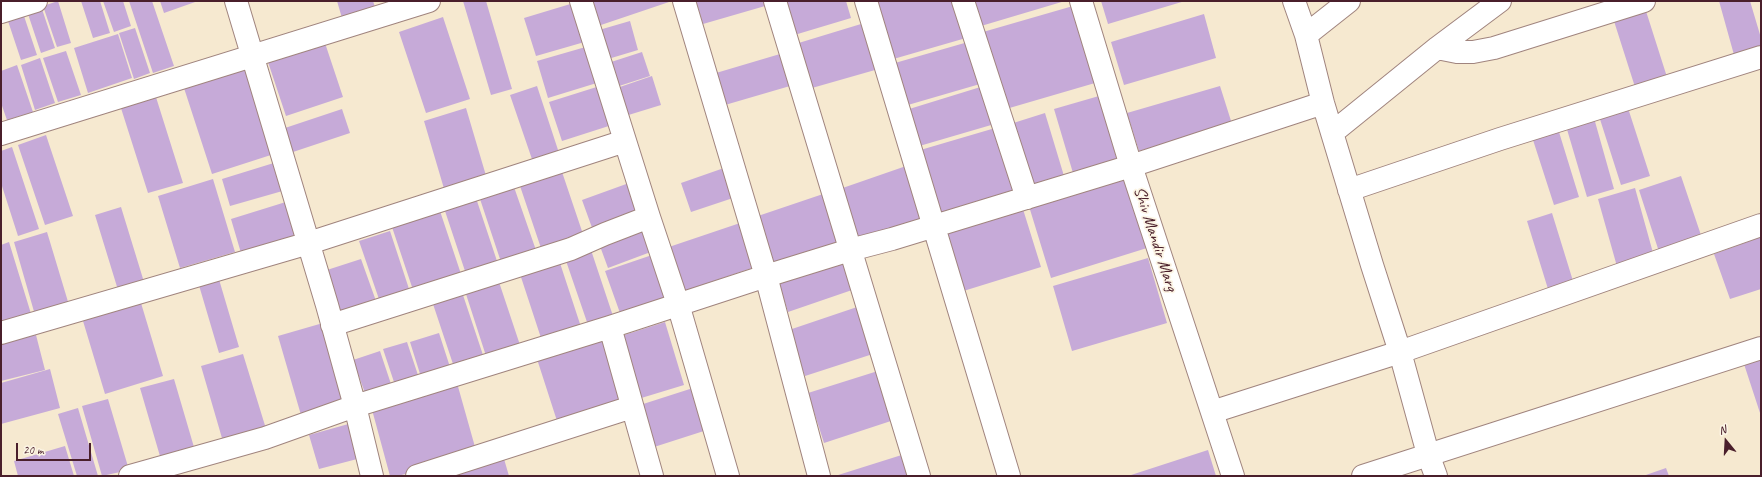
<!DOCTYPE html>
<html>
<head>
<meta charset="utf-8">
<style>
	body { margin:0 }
	#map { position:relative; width:1762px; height:477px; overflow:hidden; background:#f6e9d0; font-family:Caveat,sans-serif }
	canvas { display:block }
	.frame { position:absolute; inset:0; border:2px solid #4a1f2b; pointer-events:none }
	.north { position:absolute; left:1706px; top:421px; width:40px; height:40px; -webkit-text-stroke:3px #fcf5e5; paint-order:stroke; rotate:342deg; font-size:11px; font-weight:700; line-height:16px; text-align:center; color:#4a1f2b }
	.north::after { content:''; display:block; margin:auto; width:14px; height:18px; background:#4a1f2b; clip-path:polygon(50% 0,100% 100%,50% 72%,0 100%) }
	.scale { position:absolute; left:16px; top:443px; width:75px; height:18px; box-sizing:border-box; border:2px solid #4a1f2b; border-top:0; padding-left:5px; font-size:12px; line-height:14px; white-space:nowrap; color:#4a1f2b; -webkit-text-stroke:3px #fcf5e5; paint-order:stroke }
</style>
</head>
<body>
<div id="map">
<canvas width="1762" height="477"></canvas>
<div class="frame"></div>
<div class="north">N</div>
<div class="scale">20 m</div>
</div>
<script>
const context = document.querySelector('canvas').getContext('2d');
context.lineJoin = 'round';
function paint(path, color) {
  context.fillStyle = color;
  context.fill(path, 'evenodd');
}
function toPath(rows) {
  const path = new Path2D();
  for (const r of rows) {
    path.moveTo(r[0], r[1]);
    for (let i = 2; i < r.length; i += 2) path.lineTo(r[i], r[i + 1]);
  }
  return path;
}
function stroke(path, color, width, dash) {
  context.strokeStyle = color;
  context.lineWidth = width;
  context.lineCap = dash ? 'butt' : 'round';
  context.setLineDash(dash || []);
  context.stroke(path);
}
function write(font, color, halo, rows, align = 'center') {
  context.font = font + ' Caveat,sans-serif';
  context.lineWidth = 3.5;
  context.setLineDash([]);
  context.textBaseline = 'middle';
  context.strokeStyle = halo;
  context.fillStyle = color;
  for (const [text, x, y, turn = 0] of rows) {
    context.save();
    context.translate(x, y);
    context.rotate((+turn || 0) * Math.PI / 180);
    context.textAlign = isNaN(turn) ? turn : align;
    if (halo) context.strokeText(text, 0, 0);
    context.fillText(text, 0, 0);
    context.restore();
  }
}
paint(toPath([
	[58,1,71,43,57,47,43,6],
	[81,1,100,1,110,33,93,38],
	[103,1,123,1,131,26,114,32],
	[129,1,152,1,174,66,153,73],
	[160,1,198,1,164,13],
	[337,1,373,1,375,7,342,18],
	[463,1,486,1,512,89,491,95],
	[589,1,672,1,598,26],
	[696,1,771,1,772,4,703,24],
	[781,1,846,1,851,18,791,36],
	[873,1,955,1,966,38,890,60],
	[974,1,1065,1,981,26],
	[1101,1,1185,1,1108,24],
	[1719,1,1750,1,1761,38,1761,54,1736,62],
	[577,2,588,41,536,56,524,18],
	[41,6,55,48,41,53,27,11],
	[1073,6,1095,83,1006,109,983,32],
	[1645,8,1667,77,1635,87,1613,18],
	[23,13,37,55,21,60,7,18],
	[1204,14,1216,58,1124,85,1111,42],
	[443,17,470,99,426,113,399,32],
	[630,21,638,50,608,59,599,30],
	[861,24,875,70,805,90,792,45],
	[135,28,150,73,134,79,119,33],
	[118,34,132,78,88,93,74,48],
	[968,42,980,84,901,107,888,65],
	[325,43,343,97,286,116,268,62],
	[589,46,600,82,548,98,537,61],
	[66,51,81,95,58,102,43,58],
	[642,52,650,76,616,87,608,63],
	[780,54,790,86,725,105,716,73],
	[40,58,55,103,35,110,21,65],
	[17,65,33,112,7,120,1,103,1,71],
	[245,65,274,154,212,174,183,85],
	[652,76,661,105,622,117,614,89],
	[603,85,615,124,562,141,549,102],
	[987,85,998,123,916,147,906,110],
	[537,86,560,156,534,165,510,95],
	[1220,86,1232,124,1139,151,1127,113],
	[155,94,183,183,148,193,120,105],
	[1099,96,1117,160,1073,173,1054,109],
	[1627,105,1650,176,1621,185,1598,113],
	[466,108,487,179,445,192,424,121],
	[342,109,350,133,293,152,285,128],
	[1045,113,1064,176,1025,187,1007,125],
	[1594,118,1614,189,1587,197,1566,126],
	[1002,126,1022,192,937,218,917,151],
	[1559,132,1579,197,1554,205,1533,140],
	[46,135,73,216,45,225,18,145],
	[12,147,39,229,18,236,1,183,1,151],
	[277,162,286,190,230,206,222,179],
	[909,165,927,219,852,244,834,191],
	[724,168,733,198,691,212,681,183],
	[561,169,586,243,544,257,519,183],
	[1124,173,1147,248,1051,278,1028,203],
	[1681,176,1704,244,1661,258,1639,190],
	[213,179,235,252,180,268,158,196],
	[629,183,643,218,595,236,582,200],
	[514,187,538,256,503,268,480,199],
	[1635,188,1655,260,1618,270,1598,199],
	[826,193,844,244,772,268,755,217],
	[476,198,499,267,467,277,444,208],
	[289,201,299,235,241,253,231,219],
	[1022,206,1041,267,957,293,938,233],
	[121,207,144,282,118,290,95,215],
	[439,208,463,280,415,296,391,224],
	[1552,213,1573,281,1548,289,1527,221],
	[646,221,656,250,608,268,597,238],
	[746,221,761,265,681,292,666,248],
	[390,231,411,295,381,305,359,241],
	[47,232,69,305,35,315,14,242],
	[1761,237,1761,289,1730,299,1714,254],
	[9,242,32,317,1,326,1,245],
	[590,247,613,316,588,325,564,255],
	[655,254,669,296,620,313,605,271],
	[844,255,855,289,788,312,777,277],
	[558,257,581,327,542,341,519,271],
	[1148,258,1167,323,1072,351,1053,286],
	[361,259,376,301,341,313,327,270],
	[218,276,239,347,219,353,198,282],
	[498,279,521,348,487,359,465,291],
	[461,289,485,361,455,370,431,298],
	[141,303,163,376,105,394,83,321],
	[863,305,879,352,805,376,789,330],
	[665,322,684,385,638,399,618,337],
	[323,323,346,402,301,415,278,336],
	[439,333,450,367,421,377,410,342],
	[36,335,45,370,1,381,1,343],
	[607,337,628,401,558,424,537,359],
	[407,342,418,375,394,382,383,349],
	[380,351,391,384,365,393,353,360],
	[243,354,267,432,224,445,201,366],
	[1761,355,1761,416,1743,361],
	[50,369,60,408,1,424,1,383],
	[881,370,897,419,824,443,808,393],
	[174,379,196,454,162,463,140,388],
	[457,383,477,454,398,476,390,476,371,406],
	[693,388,707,430,651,448,637,406],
	[108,399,129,470,102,476,82,406],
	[78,408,98,476,77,476,58,414],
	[352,423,361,458,319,469,309,435],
	[65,446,74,476,18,476,14,461],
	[1208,450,1216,476,1128,476],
	[502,452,509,476,457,476,454,467],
	[908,453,915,476,835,476],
	[1666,468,1669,476,1643,476]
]), '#c6aad8');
const street = toPath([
	[236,1,327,305,355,406,372,476],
	[581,1,649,217,678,304,728,476],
	[684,1,766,276,819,476],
	[775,1,919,476],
	[866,1,1009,476],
	[963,1,1027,198],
	[1081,1,1131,166,1233,476],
	[1294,1,1306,35],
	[1349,1,1306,35,1323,103,1372,265,1400,352,1428,454,1436,476],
	[1,12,36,1],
	[1437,48,1457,52,1473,52,1494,48,1644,1],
	[1332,133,1437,48,1500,1],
	[1,134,429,1],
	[1349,190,1500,139,1761,57],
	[332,325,571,249,605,234,649,217],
	[610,327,652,476],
	[1,333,309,243,625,141],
	[1212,412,1400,352,1761,225],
	[130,476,265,438,355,406,610,327,766,276,850,250,892,239,1131,166,1323,103],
	[417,476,632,407],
	[1363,476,1761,348]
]);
stroke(street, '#a0847e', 24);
stroke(street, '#fff', 22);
write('17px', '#4a1f2b', '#fcf5e5', [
	["Shiv Mandir Marg",1155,239,72]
]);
</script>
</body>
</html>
